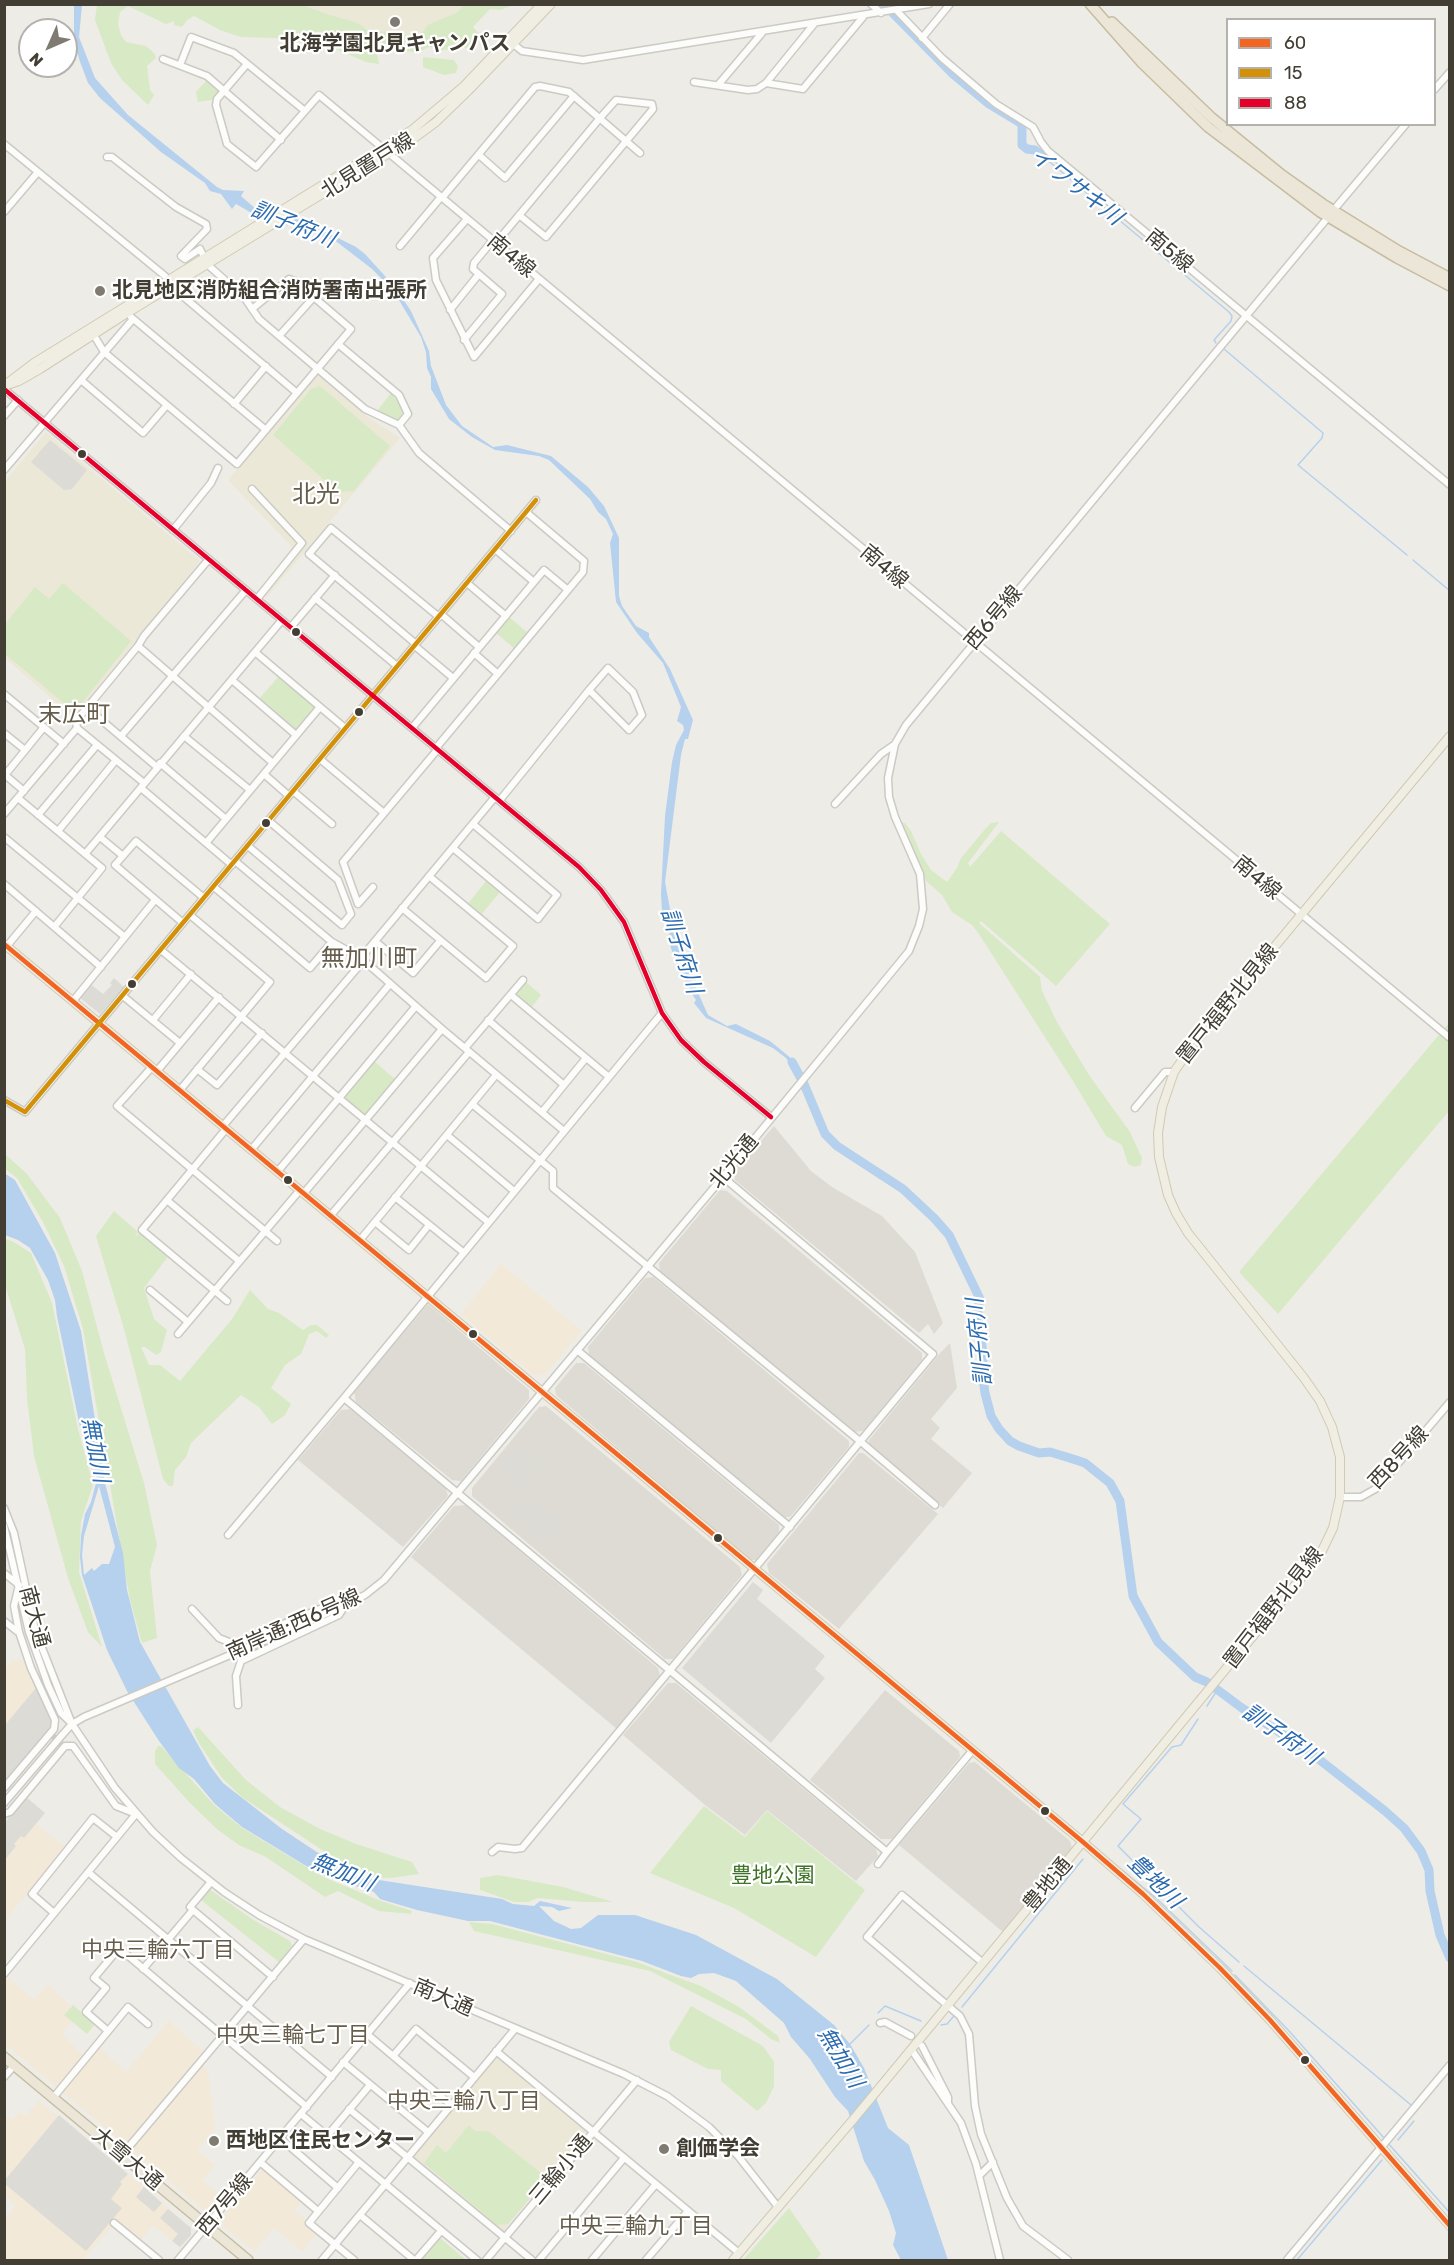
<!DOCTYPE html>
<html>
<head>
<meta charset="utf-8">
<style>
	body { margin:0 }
	#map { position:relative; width:1454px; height:2265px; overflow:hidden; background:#eeece6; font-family:Rubik,sans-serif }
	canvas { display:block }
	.frame { position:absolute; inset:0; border:6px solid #433e33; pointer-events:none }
	.legend { position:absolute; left:1226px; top:18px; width:210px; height:108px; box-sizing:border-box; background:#fff; border:2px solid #b4b2ad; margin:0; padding:8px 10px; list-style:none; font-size:18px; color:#433e33 }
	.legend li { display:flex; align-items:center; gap:12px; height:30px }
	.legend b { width:30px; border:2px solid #b4b2ad }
	.north { position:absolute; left:18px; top:18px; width:60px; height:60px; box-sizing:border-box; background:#fff; border:2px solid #b4b2ad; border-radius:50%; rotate:225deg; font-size:16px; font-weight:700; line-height:24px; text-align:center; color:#433e33 }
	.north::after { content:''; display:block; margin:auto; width:21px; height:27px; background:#7f7b72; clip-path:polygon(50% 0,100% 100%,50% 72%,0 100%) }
</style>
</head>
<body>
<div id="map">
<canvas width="1454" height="2265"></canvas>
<div class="frame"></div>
<ul class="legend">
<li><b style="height:8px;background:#f26522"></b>60</li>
<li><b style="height:8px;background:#d3910a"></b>15</li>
<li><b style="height:8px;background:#e4002b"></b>88</li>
</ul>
<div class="north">N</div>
</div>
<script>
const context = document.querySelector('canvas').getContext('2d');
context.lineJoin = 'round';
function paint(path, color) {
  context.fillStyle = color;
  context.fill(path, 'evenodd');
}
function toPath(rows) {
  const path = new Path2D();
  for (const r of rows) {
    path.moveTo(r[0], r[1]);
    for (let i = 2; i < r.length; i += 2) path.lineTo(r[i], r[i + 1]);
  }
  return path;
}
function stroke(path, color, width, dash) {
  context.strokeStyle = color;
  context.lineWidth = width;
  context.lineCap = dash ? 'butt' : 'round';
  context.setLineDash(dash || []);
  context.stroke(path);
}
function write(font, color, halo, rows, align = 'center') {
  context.font = font + ' Rubik,"Noto Sans JP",sans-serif';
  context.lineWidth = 4.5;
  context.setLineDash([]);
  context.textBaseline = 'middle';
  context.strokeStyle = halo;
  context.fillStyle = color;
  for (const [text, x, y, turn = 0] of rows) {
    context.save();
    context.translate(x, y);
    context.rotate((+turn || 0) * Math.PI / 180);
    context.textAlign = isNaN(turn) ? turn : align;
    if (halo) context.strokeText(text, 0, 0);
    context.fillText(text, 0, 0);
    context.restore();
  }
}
paint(toPath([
	[501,1264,582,1331,546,1373,533,1375,461,1314],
	[13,1659,17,1662,20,1659,26,1664,51,1722,5,1784,5,1670],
	[45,1813,36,1824,65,1847,5,1921,5,1822],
	[6,1976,34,2000,48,1985,71,2006,64,2015,72,2021,62,2034,87,2059,98,2047,126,2072,169,2021,205,2053,198,2061,206,2068,209,2078,215,2130,197,2150,215,2165,202,2181,224,2198,211,2212,205,2211,5,2044],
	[39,2101,144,2187,191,2228,191,2235,180,2247,153,2225,140,2241,116,2222,83,2260,5,2260,5,2219,16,2206,5,2196,4,2114,12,2120,19,2112,25,2116],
	[263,2169,302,2201,294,2210,307,2221,305,2224,316,2234,302,2251,274,2228,254,2251,223,2226,222,2218]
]), '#f2e9d8');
paint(toPath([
	[774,1126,811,1171,832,1187,882,1216,915,1252,943,1323,934,1334,928,1324,919,1333,735,1180,735,1171],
	[720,1190,727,1191,922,1353,922,1360,863,1431,854,1432,660,1271,659,1263],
	[653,1277,849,1441,849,1447,790,1517,783,1517,589,1355,588,1347,645,1278],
	[428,1304,529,1390,529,1399,461,1481,452,1480,356,1402,354,1391],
	[950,1343,957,1388,931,1419,940,1428,931,1439,972,1473,943,1508,869,1446,869,1440,941,1352],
	[576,1363,584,1363,779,1525,779,1532,756,1560,750,1560,556,1395,555,1388],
	[546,1406,740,1567,742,1575,673,1659,665,1659,472,1496,472,1488,539,1407],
	[350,1409,446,1489,448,1496,403,1547,298,1460,341,1410],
	[859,1453,863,1453,938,1514,839,1629,769,1573,767,1564],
	[465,1505,658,1668,660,1676,617,1729,411,1557,454,1506],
	[668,1683,676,1683,876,1849,878,1856,856,1881,767,1810,745,1835,705,1805,623,1735],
	[885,1690,959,1751,960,1757,892,1839,881,1839,810,1780],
	[975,1762,1070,1841,1072,1848,1003,1932,899,1845,969,1763]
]), '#dedbd4');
paint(toPath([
	[296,5,486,5,421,40,366,31],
	[318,373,368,417,400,438,266,598,257,592,292,547,228,480],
	[46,432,200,561,74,718,5,658,5,481],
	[496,2056,586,2132,503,2231,413,2156]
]), '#ece8d8');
paint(toPath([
	[97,5,302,5,330,15,358,23,367,30,420,36,428,25,458,12,464,5,512,5,501,10,490,9,473,27,479,34,473,47,443,50,429,47,417,53,382,46,376,48,379,64,366,62,336,49,275,38,241,37,220,30,194,16,187,20,182,27,174,25,174,21,166,24,128,6,120,12,118,24,121,35,126,42,146,46,154,53,156,58,147,66,150,90,154,95,148,105,122,80,111,63,95,20],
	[423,57,454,60,458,66,456,73,444,75,423,67],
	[207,76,224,92,217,99,198,102,196,92,206,81],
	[320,386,390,446,354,491,338,492,273,435,311,389],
	[391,393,405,413,399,420,377,411],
	[63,583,131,641,82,703,65,704,4,653,5,624,35,587,49,599],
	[509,617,528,633,515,649,496,633],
	[279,676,315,707,295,730,259,699],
	[999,822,968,863,970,867,1001,831,1110,924,1056,986,981,921,979,923,1040,977,1042,991,1057,1022,1089,1075,1130,1132,1142,1158,1141,1165,1134,1167,1128,1164,1122,1145,1106,1136,1073,1081,979,934,972,925,952,912,942,895,926,881,901,823,905,823,911,831,921,854,931,870,947,882,957,868,961,858,986,828,991,823],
	[486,881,500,892,480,916,467,905],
	[525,981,541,995,531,1008,514,994],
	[1449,1023,1449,1111,1278,1314,1239,1272],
	[374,1061,396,1080,367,1114,364,1114,346,1099,346,1095],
	[4,1153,27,1174,60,1218,82,1271,104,1353,144,1483,157,1545,150,1571,157,1638,142,1643,130,1600,83,1329,64,1266,43,1222,17,1178,5,1169],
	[114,1211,138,1232,134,1239,142,1230,170,1254,144,1288,154,1319,167,1330,161,1352,156,1355,145,1347,141,1347,149,1365,160,1365,180,1381,232,1319,250,1290,268,1309,279,1313,303,1330,311,1325,317,1325,329,1335,326,1338,317,1331,309,1334,301,1354,285,1365,271,1388,291,1404,285,1415,272,1424,259,1407,241,1395,191,1443,186,1457,175,1470,173,1486,169,1486,163,1479,124,1329,96,1236],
	[5,1239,12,1241,31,1253,52,1303,78,1429,93,1485,81,1521,79,1572,102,1647,88,1632,68,1578,34,1456,27,1398,25,1349,5,1285],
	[198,1727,246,1780,280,1807,320,1829,356,1844,412,1862,419,1874,391,1878,369,1877,339,1861,269,1815,243,1798,222,1778,199,1743,193,1730],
	[158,1746,161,1746,214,1805,242,1828,323,1877,381,1901,412,1911,411,1914,379,1911,338,1891,325,1897,266,1857,239,1845,218,1830,190,1803,155,1764,155,1751],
	[704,1806,745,1837,767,1811,865,1890,816,1957,734,1908,650,1873],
	[498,1875,563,1887,613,1902,583,1902,538,1898,528,1902,514,1902,480,1890,480,1878],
	[209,1889,255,1921,290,1941,292,1946,279,1962,201,1900],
	[469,1922,492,1924,572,1945,637,1962,676,1977,701,1986,739,2007,778,2036,780,2043,771,2039,746,2019,650,1971,474,1931],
	[73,2005,95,2024,87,2034,64,2015],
	[691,2006,763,2046,774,2062,774,2086,766,2103,757,2111,721,2081,721,2070,708,2069,671,2050,669,2042],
	[469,2125,475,2131,488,2131,547,2178,508,2224,497,2225,424,2163,437,2145,446,2153],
	[789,2208,821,2254,815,2260,743,2260],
	[440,2238,466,2260,421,2260]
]), '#d8e9c5');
paint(toPath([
	[50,440,87,470,72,489,64,490,31,462],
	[114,978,124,987,100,1014,79,997,90,984,103,994,112,985,110,983],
	[516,1446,542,1469,524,1490,497,1467],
	[526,1492,565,1524,547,1545,509,1513],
	[753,1582,763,1590,757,1599,825,1656,815,1669,825,1678,771,1743,682,1668],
	[36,1688,51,1722,51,1728,5,1784,5,1725],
	[26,1797,45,1813,24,1838,21,1836,14,1844,16,1846,5,1860,5,1822],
	[59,2115,128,2174,120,2182,122,2184,111,2199,122,2208,86,2251,5,2184,5,2180],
	[144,2187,162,2203,154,2212,136,2197],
	[168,2209,191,2228,191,2235,180,2247,172,2241,178,2234,160,2218]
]), '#dddbd6');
paint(toPath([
	[74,5,82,5,79,37,95,78,128,115,217,187,223,190,244,191,241,196,264,216,288,216,308,223,356,247,365,254,394,286,411,311,429,351,431,366,446,405,462,426,493,447,507,445,551,456,588,487,604,506,619,538,619,596,622,606,636,626,649,633,649,637,670,669,693,720,688,739,685,739,681,755,665,882,670,909,687,968,708,1015,727,1026,736,1024,770,1041,792,1059,801,1070,797,1073,786,1058,773,1048,706,1018,694,1003,696,1000,690,991,689,985,680,975,670,945,669,923,665,911,662,911,661,894,665,816,672,762,676,745,684,730,683,725,677,721,681,707,663,663,637,633,616,602,610,543,613,534,606,519,598,512,590,499,549,460,539,456,495,450,472,437,449,419,431,389,431,377,427,368,426,352,421,337,393,290,372,269,337,242,327,238,293,225,274,226,236,204,232,209,221,194,210,191,205,183,161,152,100,98,88,83,79,59,74,39],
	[4,1173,15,1180,55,1253,81,1331,105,1483,123,1553,127,1590,140,1642,210,1766,223,1783,282,1829,353,1876,502,1899,513,1904,534,1906,540,1901,572,1908,559,1911,552,1907,539,1906,554,1921,571,1929,581,1928,598,1915,635,1915,696,1935,777,1979,834,2025,850,2044,864,2068,888,2128,909,2145,948,2260,901,2260,893,2245,896,2233,889,2211,875,2180,864,2161,848,2111,835,2097,810,2059,791,2037,784,2023,736,1981,714,1973,699,1974,691,1978,681,1976,642,1961,490,1921,468,1921,417,1910,380,1899,374,1892,321,1875,242,1827,215,1804,194,1779,179,1768,159,1741,127,1691,107,1650,82,1575,80,1557,81,1536,85,1514,91,1502,97,1479,90,1442,80,1427,57,1316,55,1300,48,1280,30,1248,18,1240,5,1235],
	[99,1486,115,1547,109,1564,102,1564,94,1571,92,1568,84,1575,82,1555,84,1536]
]), '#b5d1ed');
stroke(toPath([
	[1045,158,1229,312,1232,316,1231,321,1214,340,1216,343],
	[1224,349,1323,433,1322,438,1298,465,1407,555],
	[1413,560,1450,591],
	[1207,1706,1218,1689],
	[1198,1719,1181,1745,1172,1747,1123,1804,1141,1819,1118,1846,1199,1927,1239,1962],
	[1094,1847,1156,1898,1232,1971],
	[1244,1966,1411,2105],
	[1235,1975,1290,2032,1384,2138],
	[962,2007,1083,1859],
	[878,2013,885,2006,921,2021],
	[941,2025,947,2024,954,2016],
	[850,2044,869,2025],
	[1398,2140,1414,2121],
	[1387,2142,1450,2213],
	[1297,2260,1382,2160]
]), '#b5d1ed', 1.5);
stroke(toPath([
	[884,4,953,74,989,104,1022,124,1022,145,1027,149,1035,150,1045,158],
	[792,1062,804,1084,825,1134,837,1146,903,1189,934,1218,949,1235,980,1299,978,1310,983,1356,983,1378,985,1393,991,1416,999,1429,1010,1441,1019,1446,1039,1453,1050,1452,1073,1459,1085,1463,1110,1483,1120,1501,1133,1596,1158,1642,1195,1677,1207,1682,1242,1708,1307,1750,1385,1811,1404,1828,1421,1851,1429,1870,1430,1891,1440,1935,1450,1958]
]), '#b5d1ed', 9);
stroke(toPath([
	[50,1734,65,1746]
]), '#ccc9c2', 6, [6, 3]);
const minor = toPath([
	[871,4,881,13],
	[897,11,942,58,996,104,1033,127,1041,142,1048,151,1450,485],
	[814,24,766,83,803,89,863,17],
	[922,38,950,4],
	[511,42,522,51,583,60,929,4],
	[163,59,207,76,281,140],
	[247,64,217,99,216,105,227,144,256,167,319,95,1450,1038],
	[180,65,191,37,234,53,305,111],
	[694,82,748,90,757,89,766,83],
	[718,85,762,33],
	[1434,90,1450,72],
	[4,144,165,276,172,287,297,393],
	[479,155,505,178,574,96],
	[107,157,112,157,176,207,206,224,207,229,181,256,185,259,200,249,208,265,244,297,259,319,365,409,399,425,419,453,511,531],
	[442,198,535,87,540,86,569,92,640,153],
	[1337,206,1406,124],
	[4,212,38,172],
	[467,219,433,258,436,280,474,357,539,279],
	[496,243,600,118,616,100,652,104,653,109,546,237,519,215],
	[400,246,441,197],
	[450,310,479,274],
	[131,317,266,430],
	[92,332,104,352,237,464,351,329,295,281,289,279,252,309],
	[279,336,313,298],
	[464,340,502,294,473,269,474,263,493,240],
	[338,344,399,395,408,414,399,425],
	[81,380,143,433,167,405],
	[4,389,579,867,601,890,624,922,662,1013,681,1040,704,1062,771,1117],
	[234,404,266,366],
	[4,416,18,400],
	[4,470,133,319],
	[252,489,302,543,257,599],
	[173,530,211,483,218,468],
	[495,549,534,582],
	[467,583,506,616],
	[315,598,397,666],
	[441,614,479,647],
	[291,627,335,575],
	[416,644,309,554,331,528,439,617],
	[138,646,273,763],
	[415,646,453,678],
	[255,652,345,728],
	[474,653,498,674],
	[232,680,296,735],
	[4,694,64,744],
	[87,708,157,767],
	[77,728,144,783],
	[412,728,544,570,568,590],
	[4,733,25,750],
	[121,736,246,590],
	[184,736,250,790],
	[436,748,583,572,584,561,526,512],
	[320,759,384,813],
	[160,763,226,819],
	[4,774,24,791],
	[264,774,289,796],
	[5,775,44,727],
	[141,788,232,865],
	[293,791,332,824],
	[18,798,102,868,55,926],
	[500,800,589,690,608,668,633,692,642,715,629,730,589,690],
	[835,804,881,754,894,745],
	[4,814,77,728,76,721,138,646,144,636,209,559],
	[38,815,97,745],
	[58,831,116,760],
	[4,837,125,937],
	[100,837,123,856],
	[206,843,320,707],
	[248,846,342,925,351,914,338,880,269,821],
	[453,848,538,919,557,895,473,824],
	[85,854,282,620],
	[235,861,332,942,361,958,442,1029,564,1131],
	[4,884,101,967],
	[214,887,310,968,332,942],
	[373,887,358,904,343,862,438,749],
	[402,908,486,978,513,946,429,876],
	[183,923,115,865,136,841,204,898],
	[375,941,413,973,440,941],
	[7,946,36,911],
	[161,950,488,1222],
	[361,958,495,797],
	[511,995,609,1077],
	[123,996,180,1043],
	[73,1001,155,900],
	[153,1020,191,974],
	[488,1020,564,1085],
	[465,1048,523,980],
	[152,1067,117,1106,277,1241],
	[197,1069,217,1085,262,1033],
	[157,1071,219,997],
	[180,1090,270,982,190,915],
	[4,1100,25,1112,536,500],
	[472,1104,553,1171,553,1188,861,1442,935,1505],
	[1135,1108,1165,1072,1174,1072],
	[542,1112,586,1058],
	[223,1126,364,960],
	[226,1129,142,1230,227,1301],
	[447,1135,514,1191],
	[251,1150,390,984],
	[278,1171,416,1006],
	[304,1193,442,1029],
	[395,1197,463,1252],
	[168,1201,239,1261],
	[331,1215,469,1052],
	[375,1222,409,1250,429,1225],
	[360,1240,496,1075],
	[150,1290,188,1322],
	[178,1334,300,1190],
	[577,1350,790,1527],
	[344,1398,887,1852,972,1751],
	[1340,1497,1361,1497,1377,1488,1450,1402],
	[4,1508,14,1533,35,1630,72,1724,115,1788,153,1832,181,1858,224,1892,259,1915,304,1939,624,2074,667,2096,709,2127,738,2156,778,2207],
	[4,1526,29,1632,48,1685,61,1713,70,1722],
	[228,1535,344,1398,662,1013],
	[4,1573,19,1585],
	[192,1609,219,1638,234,1644,235,1646],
	[4,1621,18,1632],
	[234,1644,332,1604,342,1604],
	[241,1661,339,1615,346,1604],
	[238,1705,236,1676,241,1661,239,1655],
	[4,1788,54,1729,55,1720,31,1668,19,1632,14,1606,19,1585],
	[4,1803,63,1734,72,1724,84,1717,317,1618,365,1595,384,1580,723,1177,909,951,919,926,923,909,920,874,895,817,889,797,888,778,895,744,906,725,1325,221],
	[4,1814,10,1812,65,1746,73,1746,116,1806,136,1814,4,1974],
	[492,1852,498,1847,515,1849,522,1848,933,1354,723,1177],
	[878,1864,887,1852],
	[88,1872,332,2077],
	[193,1910,273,1977],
	[54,1913,32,1894,93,1818,117,1837],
	[983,1963,902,1895,867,1937,960,2016,969,2034,975,2106,981,2134,1007,2198,1023,2226,1068,2260],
	[143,1969,193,1910,190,1907,211,1882],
	[880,2023,885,2022,911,2036],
	[108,2031,86,2012,106,1988,94,1978,119,1948,307,2107],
	[367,2034,451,2105],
	[922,2046,948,2097,948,2104],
	[911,2049,961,2123,976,2164,1000,2260],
	[496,2051,739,2253],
	[393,2056,416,2029,474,2077],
	[343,2062,428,2132],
	[4,2077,14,2066],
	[53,2098,128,2007,148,2024],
	[349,2109,532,2260],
	[301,2114,477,2260],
	[327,2136,370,2085],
	[280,2138,338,2188],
	[122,2155,304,1939],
	[260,2162,318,2211],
	[979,2176,993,2162],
	[360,2215,414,2260],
	[114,2223,159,2260],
	[178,2260,410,1983],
	[322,2260,515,2029],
	[354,2260,309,2223,359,2162],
	[416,2260,441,2231],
	[486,2260,637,2080],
	[539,2260,624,2158],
	[592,2260,656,2184],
	[646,2260,688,2211],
	[1287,2260,1450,2065]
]);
const major = toPath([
	[5,385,34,363,412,130,464,86,542,4],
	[4,386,19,381,40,369,127,313,417,136,436,122,468,91,551,4],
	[4,944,1083,1842,1143,1894,1220,1968,1270,2020,1450,2226],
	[733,2260,852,2121,1320,1555,1333,1528,1340,1497,1340,1457,1332,1427,1320,1401,1304,1378,1188,1233,1176,1213,1168,1195,1159,1157,1158,1133,1162,1107,1174,1072,1191,1047,1450,736]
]);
const highway = toPath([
	[1090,4,1142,63,1208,127,1320,212,1397,258,1450,286],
	[1112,22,1212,118,1282,175,1323,204,1399,251,1450,278],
	[4,2057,248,2260]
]);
stroke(minor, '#cccac4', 9);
stroke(major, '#d0cab3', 10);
stroke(highway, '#c6bca1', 12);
stroke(minor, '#fcfcfb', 6);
stroke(major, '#f0ede2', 8);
stroke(highway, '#ebe6d7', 9);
stroke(toPath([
	[4,944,1083,1842,1143,1894,1220,1968,1270,2020,1450,2226]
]), '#f26522', 4.5);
stroke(toPath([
	[4,1100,25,1112,536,500]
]), '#d3910a', 4.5);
stroke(toPath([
	[4,389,579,867,601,890,624,922,662,1013,681,1040,704,1062,771,1117]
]), '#e4002b', 4.5);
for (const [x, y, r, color] of [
	[395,22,6,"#7f7b72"],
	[100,291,6,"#7f7b72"],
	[82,454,5,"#433e33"],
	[296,632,5,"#433e33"],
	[359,712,5,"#433e33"],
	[266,823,5,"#433e33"],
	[132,984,5,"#433e33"],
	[288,1180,5,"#433e33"],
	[473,1334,5,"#433e33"],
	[718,1538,5,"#433e33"],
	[1045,1811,5,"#433e33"],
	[1305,2060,5,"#433e33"],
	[214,2141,6,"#7f7b72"],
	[664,2149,6,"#7f7b72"]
]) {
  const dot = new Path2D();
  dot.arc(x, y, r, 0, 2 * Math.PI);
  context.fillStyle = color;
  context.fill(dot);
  stroke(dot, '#fff', 2);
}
write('bold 21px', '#433e33', '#fff', [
	["北海学園北見キャンパス",395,44,"center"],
	["北見地区消防組合消防署南出張所",112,291],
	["西地区住民センター",226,2141],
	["創価学会",676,2149]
], 'left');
write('21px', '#433e33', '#fff', [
	["北見置戸線",368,166,-32],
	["南5線",1169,251,40],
	["南4線",511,256,40],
	["南4線",884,567,40],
	["西6号線",994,618,-50],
	["南4線",1257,878,40],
	["置戸福野北見線",1228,1004,-51],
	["北光通",734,1162,-50],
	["西8号線",1399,1458,-47],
	["置戸福野北見線",1274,1608,-52],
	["南大通",34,1617,75],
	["南岸通;西6号線",294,1625,-24],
	["豊地通",1048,1885,-50],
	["南大通",443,1998,23],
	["大雪大通",127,2159,40],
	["三輪小通",561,2170,-50],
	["西7号線",225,2205,-50]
]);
write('21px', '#3d7426', '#fff', [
	["豊地公園",773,1876]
]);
write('italic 22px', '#2c6baf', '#fff', [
	["イワサキ川",1076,187,38],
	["訓子府川",293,225,22],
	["訓子府川",681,951,72],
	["訓子府川",980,1342,-96],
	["無加川",95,1450,79],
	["訓子府川",1281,1735,35],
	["無加川",343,1873,22],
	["豊地川",1155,1882,44],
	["無加川",840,2058,59]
]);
write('22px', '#665d4a', '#fff', [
	["中央三輪六丁目",158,1951],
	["中央三輪七丁目",293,2036],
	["中央三輪八丁目",464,2102],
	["中央三輪九丁目",636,2227]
]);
write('24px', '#665d4a', '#fff', [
	["北光",316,495],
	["末広町",74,715],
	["無加川町",369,959]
]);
</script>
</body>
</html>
